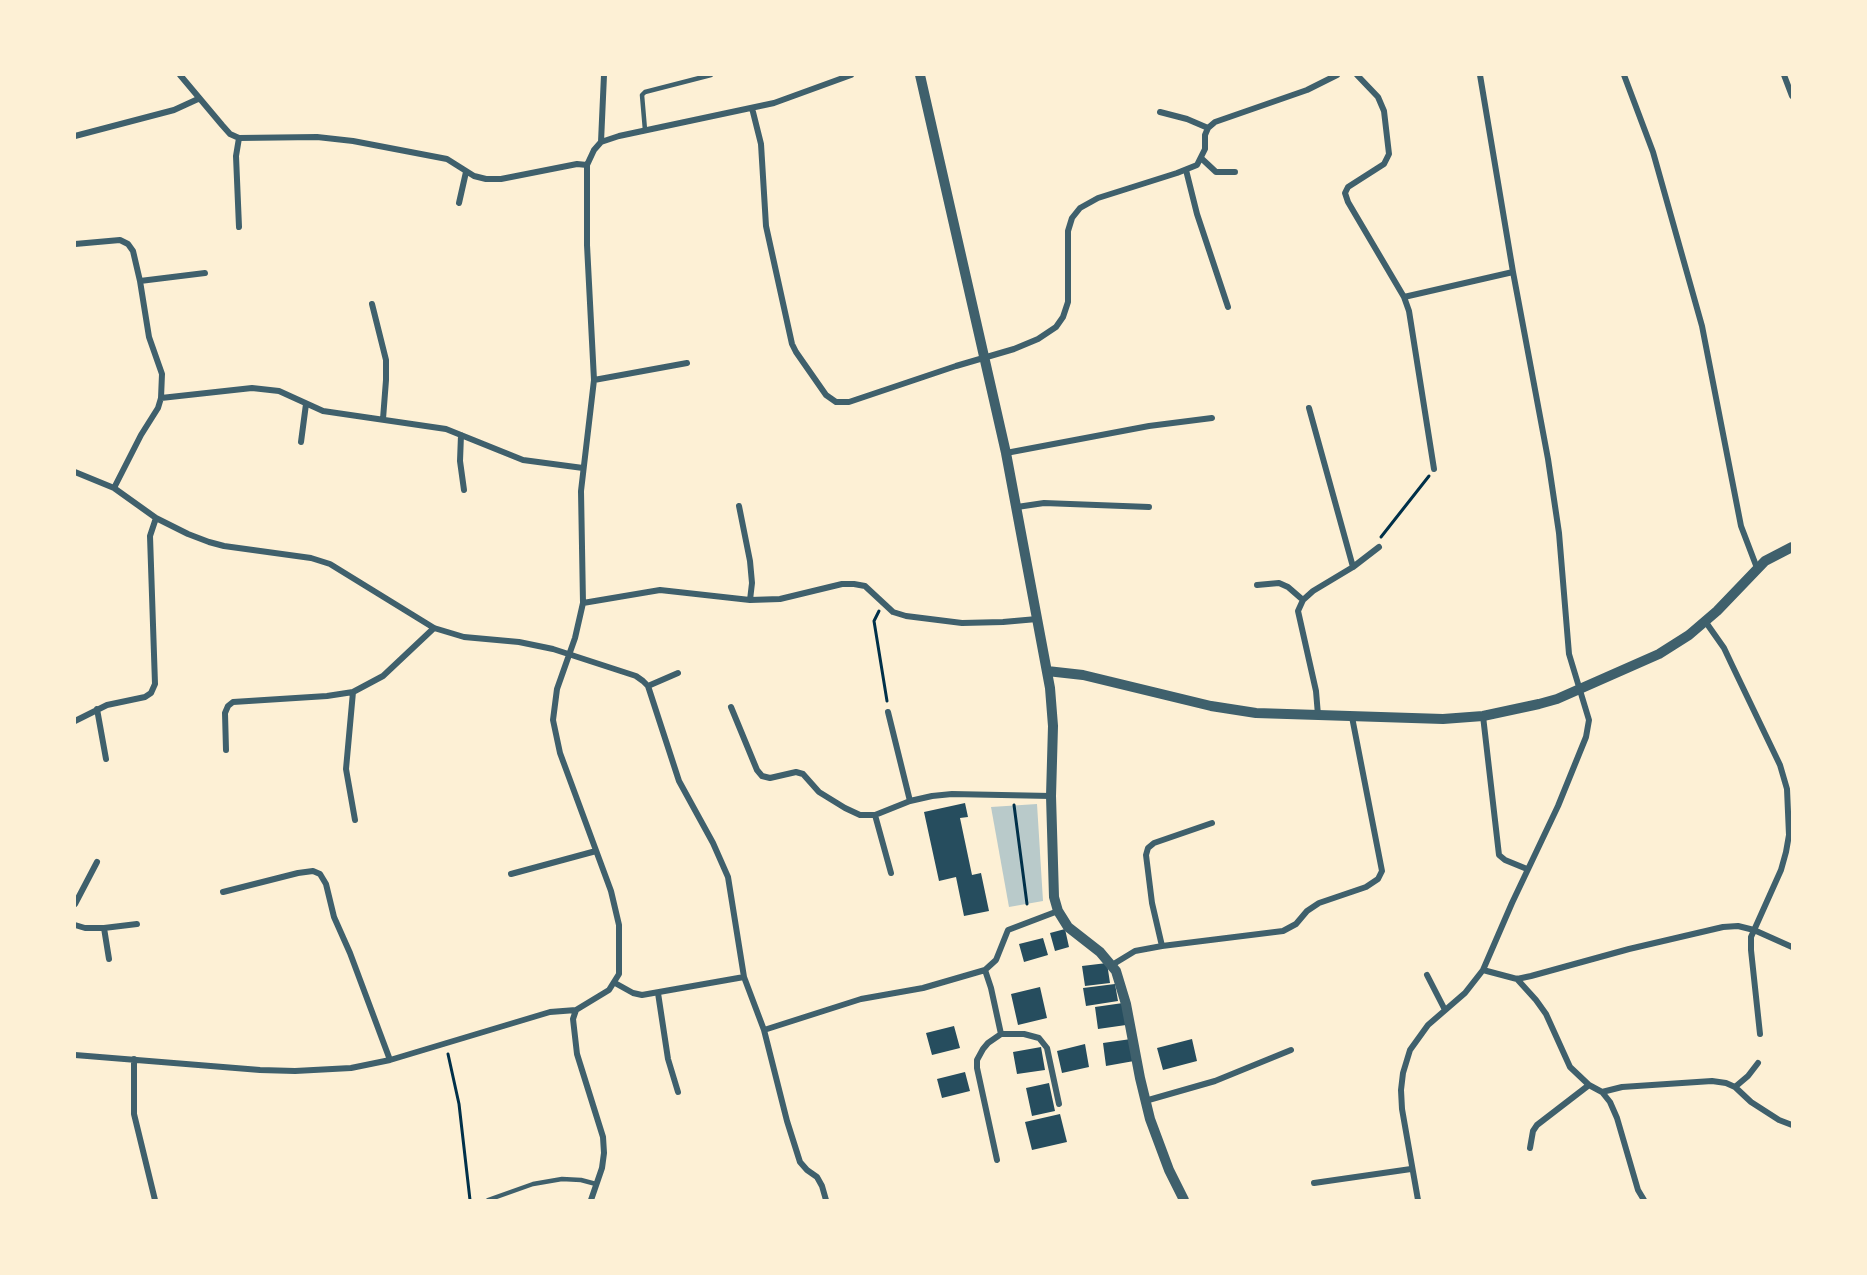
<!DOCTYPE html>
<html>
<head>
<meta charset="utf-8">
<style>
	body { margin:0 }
	#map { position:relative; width:1867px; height:1275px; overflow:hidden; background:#fdf0d5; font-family:Commissioner,sans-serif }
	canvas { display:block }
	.frame { position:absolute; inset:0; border:76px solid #fdf0d5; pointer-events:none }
</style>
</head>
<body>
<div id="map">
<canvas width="1867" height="1275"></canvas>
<div class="frame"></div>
</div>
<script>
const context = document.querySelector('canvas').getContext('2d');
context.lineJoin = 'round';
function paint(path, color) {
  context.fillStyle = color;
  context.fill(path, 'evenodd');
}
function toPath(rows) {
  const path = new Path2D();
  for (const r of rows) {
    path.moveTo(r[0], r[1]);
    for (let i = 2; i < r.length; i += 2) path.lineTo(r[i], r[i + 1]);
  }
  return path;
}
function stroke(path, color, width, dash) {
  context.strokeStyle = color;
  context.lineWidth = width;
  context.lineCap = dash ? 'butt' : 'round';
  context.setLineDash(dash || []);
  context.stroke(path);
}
paint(toPath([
	[1037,804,1043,901,1009,907,991,807]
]), '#b9caca');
paint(toPath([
	[965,803,968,817,960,818,972,875,981,873,989,911,964,916,956,877,939,881,924,812],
	[1065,929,1069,947,1055,951,1050,933],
	[1043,938,1048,955,1024,962,1019,944],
	[1107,963,1110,983,1085,986,1082,966],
	[1115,984,1118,1001,1086,1006,1083,988],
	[1040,987,1047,1018,1018,1025,1011,994],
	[1123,1003,1126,1025,1098,1029,1095,1007],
	[954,1026,960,1048,932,1055,926,1033],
	[1131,1039,1134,1061,1106,1066,1103,1043],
	[1192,1039,1197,1061,1163,1070,1157,1048],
	[1085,1044,1089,1067,1062,1073,1057,1051],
	[1041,1047,1045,1070,1017,1074,1013,1052],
	[965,1072,970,1091,942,1098,937,1079],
	[1049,1083,1055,1111,1032,1116,1026,1088],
	[1060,1114,1067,1142,1032,1150,1025,1122]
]), '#264d5e');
stroke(toPath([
	[1381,537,1429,476],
	[879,611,874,621,887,701],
	[1014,805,1027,904],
	[448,1054,459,1104,470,1200]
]), '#003049', 3);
stroke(toPath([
	[645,130,642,95,645,92,711,75],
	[488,1200,533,1184,562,1179,581,1180,596,1184]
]), '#3f606c', 4.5);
stroke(toPath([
	[180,75,222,125,230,134,239,138,317,137,353,141,447,159,474,176,486,179,501,179,577,164,587,165],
	[1357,75,1378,97,1384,111,1389,154,1384,164,1348,187,1345,193,1348,202,1404,297,1409,311,1434,469],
	[1624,75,1653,152,1702,326,1741,526,1757,568],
	[1784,75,1792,96],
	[752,108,761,144,766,226,792,344,796,352,826,395,836,402,849,402,956,366,1014,349,1038,339,1056,327,1063,317,1068,302,1068,231,1072,218,1080,208,1098,198,1177,173,1197,165,1205,149,1205,135,1208,128,1215,122,1307,90,1337,75],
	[1160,112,1187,119,1208,128],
	[75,136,174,110,198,99],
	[239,138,236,156,239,227],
	[601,142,619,136,774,103,851,75],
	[1201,158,1216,172,1235,172],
	[1186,170,1197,214,1228,307],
	[459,203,466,172],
	[75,244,120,240,128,244,133,251,140,281,149,337,162,374,161,398],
	[140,281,205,273],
	[1404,297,1513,272],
	[372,304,386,360,386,380,383,419],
	[594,380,687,363],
	[1309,408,1353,567],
	[461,435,460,461,464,490],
	[301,442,306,404],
	[1006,453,1149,426,1212,418],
	[75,472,114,488,156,518,188,534,209,542,224,546,311,558,330,564,434,628,464,637,519,642,553,649,636,676,643,681,648,686,679,781,713,843,728,877,744,977,764,1030,787,1121,800,1162,807,1170,817,1177,822,1186,826,1200],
	[114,488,141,435,158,408,161,398,252,388,279,391,323,411,446,429,523,460,583,468],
	[739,506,750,561,752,583,750,600],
	[1017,507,1044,503,1149,507],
	[1257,585,1279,583,1288,587,1303,600],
	[583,603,660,590,750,600,780,599,842,584,854,584,865,586,893,612,906,616,962,623,1003,622,1037,619],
	[1705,621,1724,648,1732,665,1780,765,1787,789,1789,835,1786,852,1781,870,1751,937,1751,950,1760,1034],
	[648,686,678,673],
	[353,692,346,769,355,820],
	[731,707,757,770,762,776,770,778,796,772,803,774,819,792,845,808,860,815,875,815,910,801,932,796,952,794,1051,796],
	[97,709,106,759],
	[888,712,910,801],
	[1318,715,1316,691,1298,611,1303,600,1313,591,1353,567,1379,547],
	[1483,716,1499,855,1505,860,1527,869],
	[75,721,107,705,145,697,151,693,155,684,150,536,156,518],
	[226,750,225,713,228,706,233,702,327,696,353,692,383,676,434,628],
	[875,815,891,873],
	[511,874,596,851],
	[223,892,298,873,313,871,320,874,326,884,334,917,350,953,390,1060],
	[75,904,97,862],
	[75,925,85,928,104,928,137,924],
	[104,928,109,959],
	[1162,946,1152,903,1146,855,1148,848,1154,843,1212,823],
	[1112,965,1135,951,1162,946,1283,931,1296,924,1307,911,1319,903,1366,887,1378,879,1382,871,1352,717],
	[985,970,991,988,1001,1034,988,1043,983,1049,977,1060,977,1068,997,1160],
	[1483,970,1517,979,1531,976,1629,949,1723,927,1738,926,1754,930,1792,947],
	[1427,975,1445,1010],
	[1517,979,1536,1000,1546,1014,1570,1067,1589,1085,1602,1092,1610,1102,1617,1118,1638,1190,1644,1200],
	[615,983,633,993,642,995,744,977],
	[658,993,668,1059,678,1092],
	[764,1030,861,999,923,988,985,970,996,960,1008,930,1058,911],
	[1001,1034,1024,1034,1039,1038,1047,1048,1059,1104],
	[75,1055,260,1070,295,1071,351,1068,390,1060,550,1012,576,1010],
	[134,1059,134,1114,155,1200],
	[1735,1087,1748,1076,1758,1063],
	[1602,1092,1622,1087,1712,1081,1726,1083,1735,1087,1751,1102,1779,1120,1792,1125],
	[1145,1101,1215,1081,1291,1050],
	[1530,1148,1533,1131,1537,1125,1589,1085],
	[1314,1183,1411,1169],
	[591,1200,602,1168,604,1153,603,1137,577,1054,573,1019,576,1010,609,990,619,974,619,925,611,891,560,753,553,720,557,689,575,638,583,603,581,491,594,380,587,245,587,165,594,150,601,142,604,75],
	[1418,1200,1402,1109,1401,1090,1403,1073,1410,1050,1428,1025,1465,993,1483,970,1512,903,1558,806,1586,737,1589,720,1569,654,1559,533,1548,459,1513,272,1480,75]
]), '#3f606c', 6);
stroke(toPath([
	[920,75,1006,453,1050,688,1053,726,1051,796,1054,897,1058,911,1068,927,1100,952,1116,971,1126,1004,1140,1078,1150,1119,1169,1170,1184,1200],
	[1047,671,1083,675,1211,706,1256,713,1443,719,1483,716,1539,704,1557,699,1659,654,1689,635,1717,611,1765,561,1792,547]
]), '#3f606c', 10);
</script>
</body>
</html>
